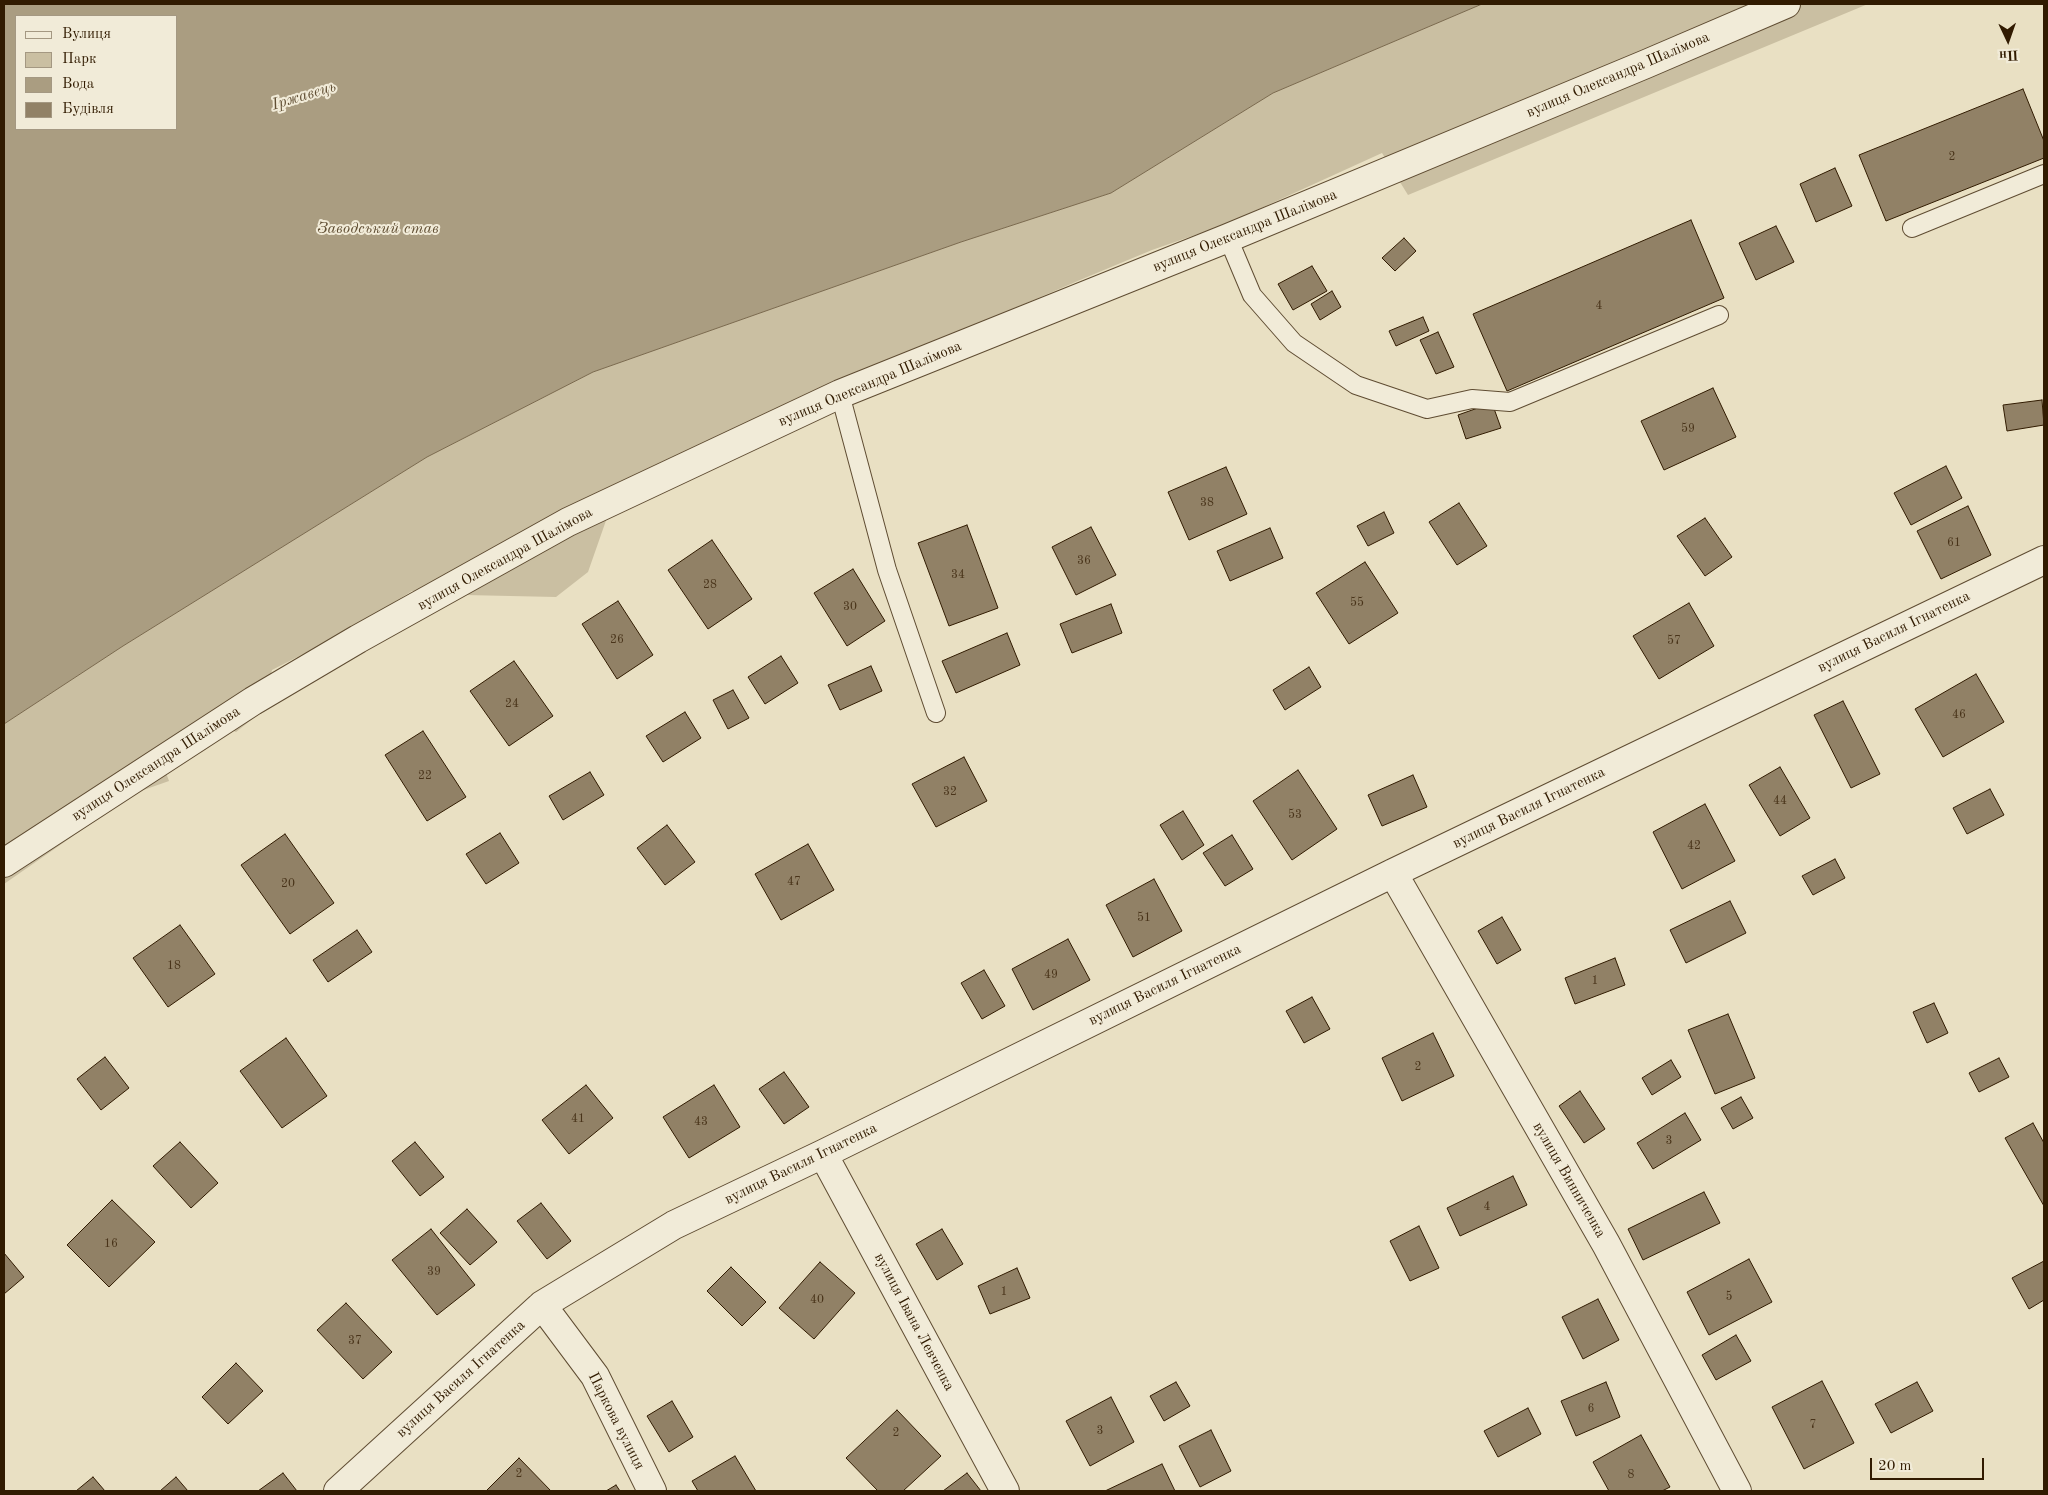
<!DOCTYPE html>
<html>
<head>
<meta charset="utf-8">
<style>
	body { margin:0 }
	#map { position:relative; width:2048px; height:1495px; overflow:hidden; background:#e9e0c3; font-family:"Old Standard TT",serif }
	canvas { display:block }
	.frame { position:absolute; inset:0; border:5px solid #311b01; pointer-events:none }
	.legend { position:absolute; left:15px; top:15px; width:162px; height:115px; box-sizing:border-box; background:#f1ebd8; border:1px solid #a49882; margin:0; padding:6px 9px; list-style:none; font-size:15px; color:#311b01 }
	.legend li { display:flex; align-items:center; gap:10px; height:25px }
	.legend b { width:25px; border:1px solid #a49882 }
	.north { position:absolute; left:1983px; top:15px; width:50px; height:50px; -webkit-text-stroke:4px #f1ebd8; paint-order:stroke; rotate:177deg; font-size:14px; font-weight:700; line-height:20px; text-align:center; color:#311b01 }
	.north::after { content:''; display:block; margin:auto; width:18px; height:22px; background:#311b01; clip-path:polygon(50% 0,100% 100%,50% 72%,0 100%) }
	.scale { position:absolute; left:1870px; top:1458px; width:114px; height:22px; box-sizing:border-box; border:2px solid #311b01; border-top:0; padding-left:6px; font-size:15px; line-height:18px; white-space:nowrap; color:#311b01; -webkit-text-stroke:4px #f1ebd8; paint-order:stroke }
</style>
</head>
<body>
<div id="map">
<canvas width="2048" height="1495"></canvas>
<div class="frame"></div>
<ul class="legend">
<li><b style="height:6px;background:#f1ebd8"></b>Вулиця</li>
<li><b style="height:14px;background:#cabfa2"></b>Парк</li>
<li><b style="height:14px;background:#aa9d81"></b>Вода</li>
<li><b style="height:14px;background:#918166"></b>Будівля</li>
</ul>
<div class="north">Пн</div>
<div class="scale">20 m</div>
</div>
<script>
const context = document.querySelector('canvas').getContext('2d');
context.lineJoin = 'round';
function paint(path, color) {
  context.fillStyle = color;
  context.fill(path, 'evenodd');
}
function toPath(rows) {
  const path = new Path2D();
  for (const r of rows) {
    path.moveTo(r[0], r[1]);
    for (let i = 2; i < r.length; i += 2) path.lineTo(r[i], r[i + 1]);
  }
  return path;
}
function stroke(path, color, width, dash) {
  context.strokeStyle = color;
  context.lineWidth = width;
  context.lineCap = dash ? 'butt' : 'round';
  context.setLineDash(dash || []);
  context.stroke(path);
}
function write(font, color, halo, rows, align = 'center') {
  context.font = font + ' "Old Standard TT",serif';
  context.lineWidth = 4;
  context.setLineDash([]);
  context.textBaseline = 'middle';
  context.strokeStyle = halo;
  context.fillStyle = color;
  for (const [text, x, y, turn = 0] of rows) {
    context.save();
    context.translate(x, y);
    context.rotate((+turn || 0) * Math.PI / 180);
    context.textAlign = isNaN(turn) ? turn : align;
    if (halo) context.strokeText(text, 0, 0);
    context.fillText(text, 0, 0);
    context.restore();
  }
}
paint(toPath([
	[1482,4,1868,4,1408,195,1382,153,1224,225,1152,250,1080,280,823,391,609,512,588,572,556,597,465,595,412,591,346,632,272,670,260,713,236,732,206,718,158,751,169,781,135,793,4,884,4,724,123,646,427,457,593,372,961,242,1111,193,1273,93]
]), '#cabfa2');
const water = toPath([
	[4,4,1482,4,1273,93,1111,193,961,242,593,372,427,457,123,646,4,724,4,4],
	[16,16,176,16,176,129,16,129,16,16]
]);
paint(water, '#aa9d81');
stroke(water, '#7a694e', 1);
const building = toPath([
	[2023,89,2044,141,2044,158,1886,221,1859,155,2023,89],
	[1835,168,1852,206,1816,222,1800,184,1835,168],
	[1691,220,1724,298,1507,391,1473,314,1691,220],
	[1776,226,1794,262,1756,280,1739,243,1776,226],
	[1404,238,1416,251,1395,271,1382,258,1404,238],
	[1312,266,1327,291,1293,310,1278,284,1312,266],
	[1332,291,1341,307,1320,320,1311,304,1332,291],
	[1423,317,1429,331,1396,346,1389,331,1423,317],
	[1438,332,1454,367,1436,374,1420,340,1438,332],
	[1713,388,1736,437,1664,470,1641,421,1713,388],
	[2042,400,2044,425,2007,431,2003,405,2042,400],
	[1492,403,1501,428,1466,439,1458,415,1492,403],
	[1946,466,1962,498,1911,525,1894,493,1946,466],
	[1226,467,1247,514,1189,540,1168,492,1226,467],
	[1459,503,1487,546,1457,565,1429,522,1459,503],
	[1968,506,1991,555,1941,579,1917,531,1968,506],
	[1384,512,1394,533,1368,546,1357,526,1384,512],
	[1705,518,1732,557,1705,576,1677,536,1705,518],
	[967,525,998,608,949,626,918,543,967,525],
	[1091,527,1116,575,1076,595,1052,547,1091,527],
	[1270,528,1283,558,1230,581,1217,551,1270,528],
	[712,540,752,599,708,629,668,570,712,540],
	[1365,562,1398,613,1349,644,1316,593,1365,562],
	[853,569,885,621,847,646,814,593,853,569],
	[618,601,653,655,617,679,582,624,618,601],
	[1689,603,1714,646,1659,679,1633,636,1689,603],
	[1111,604,1122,633,1072,653,1060,624,1111,604],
	[1007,633,1020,665,956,693,942,661,1007,633],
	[781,656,798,683,765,704,748,677,781,656],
	[514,661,553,716,509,746,470,691,514,661],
	[871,666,882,691,840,710,828,685,871,666],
	[1309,667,1321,687,1285,710,1273,690,1309,667],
	[1976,674,2004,722,1943,757,1915,709,1976,674],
	[733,690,749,718,728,729,713,700,733,690],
	[1843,701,1880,774,1851,788,1814,715,1843,701],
	[685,712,701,738,663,762,646,736,685,712],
	[423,731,466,797,427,821,385,755,423,731],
	[964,757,987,801,936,827,912,784,964,757],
	[1780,767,1810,818,1780,836,1749,785,1780,767],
	[1298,770,1337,829,1292,860,1253,801,1298,770],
	[590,772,604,795,563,820,549,796,590,772],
	[1413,775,1427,807,1382,826,1368,795,1413,775],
	[1990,789,2004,815,1967,834,1953,808,1990,789],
	[1705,804,1735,861,1682,889,1653,832,1705,804],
	[1183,811,1204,845,1182,860,1160,825,1183,811],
	[667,825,695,862,665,885,637,848,667,825],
	[500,833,519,863,486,884,466,854,500,833],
	[285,834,334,903,290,934,241,865,285,834],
	[1232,835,1253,869,1225,886,1203,853,1232,835],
	[808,844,834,890,781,920,755,874,808,844],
	[1835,859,1845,878,1813,895,1802,876,1835,859],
	[1154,879,1182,931,1133,957,1106,905,1154,879],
	[1730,901,1746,933,1686,963,1670,930,1730,901],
	[1502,917,1521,950,1497,964,1478,931,1502,917],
	[180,925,215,974,168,1007,133,958,180,925],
	[357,930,372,952,328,982,313,960,357,930],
	[1068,939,1090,980,1033,1010,1012,969,1068,939],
	[1615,958,1625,985,1575,1004,1565,978,1615,958],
	[984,970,1005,1006,982,1019,961,983,984,970],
	[1312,997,1330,1029,1304,1043,1286,1011,1312,997],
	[1934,1003,1948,1033,1927,1043,1913,1012,1934,1003],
	[1728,1014,1755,1078,1715,1094,1688,1030,1728,1014],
	[1433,1033,1454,1076,1402,1101,1382,1058,1433,1033],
	[286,1038,327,1096,282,1128,240,1071,286,1038],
	[105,1057,129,1088,101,1110,77,1079,105,1057],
	[1999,1058,2009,1077,1979,1092,1969,1073,1999,1058],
	[1671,1060,1681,1077,1652,1095,1642,1078,1671,1060],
	[784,1072,809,1107,784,1124,759,1089,784,1072],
	[586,1085,613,1118,569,1154,542,1120,586,1085],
	[714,1085,740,1127,689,1158,663,1117,714,1085],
	[1580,1091,1605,1129,1584,1143,1559,1106,1580,1091],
	[1741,1097,1753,1118,1733,1129,1721,1108,1741,1097],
	[1685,1113,1701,1140,1653,1169,1637,1143,1685,1113],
	[2033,1123,2044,1143,2044,1206,2005,1138,2033,1123],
	[180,1142,218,1183,191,1208,153,1166,180,1142],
	[415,1142,444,1177,420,1196,392,1161,415,1142],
	[1513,1176,1527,1205,1460,1236,1447,1208,1513,1176],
	[1704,1192,1720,1223,1643,1260,1628,1229,1704,1192],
	[112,1200,155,1242,109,1287,67,1245,112,1200],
	[541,1203,571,1241,547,1259,517,1221,541,1203],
	[467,1209,497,1242,470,1265,440,1233,467,1209],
	[1419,1226,1439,1268,1410,1281,1390,1241,1419,1226],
	[431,1229,475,1285,437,1315,392,1260,431,1229],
	[942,1229,963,1264,937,1280,916,1244,942,1229],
	[4,1253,24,1277,4,1294,4,1253],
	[1749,1259,1772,1302,1709,1335,1687,1292,1749,1259],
	[2044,1261,2044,1300,2029,1309,2012,1278,2044,1261],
	[820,1262,855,1293,814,1339,779,1308,820,1262],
	[731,1267,766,1302,742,1326,707,1291,731,1267],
	[1017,1268,1030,1298,990,1314,978,1286,1017,1268],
	[1598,1299,1619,1340,1583,1359,1562,1317,1598,1299],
	[346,1303,392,1352,363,1379,317,1330,346,1303],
	[1736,1335,1751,1361,1716,1380,1702,1355,1736,1335],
	[236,1363,263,1391,228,1424,202,1397,236,1363],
	[1822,1381,1854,1443,1804,1469,1772,1407,1822,1381],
	[1176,1382,1190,1406,1164,1421,1150,1396,1176,1382],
	[1606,1382,1620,1417,1576,1436,1561,1401,1606,1382],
	[1917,1382,1933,1411,1891,1433,1875,1404,1917,1382],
	[1111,1397,1134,1442,1090,1466,1066,1421,1111,1397],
	[672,1401,693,1437,669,1452,647,1416,672,1401],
	[1528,1408,1541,1434,1498,1457,1484,1431,1528,1408],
	[897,1410,941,1456,903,1491,878,1491,846,1458,897,1410],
	[1211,1430,1231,1471,1200,1487,1179,1446,1211,1430],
	[1641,1435,1670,1487,1662,1491,1609,1491,1593,1462,1641,1435],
	[735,1456,756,1491,698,1491,692,1481,735,1456],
	[519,1458,551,1491,486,1491,519,1458],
	[1162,1464,1175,1491,1105,1491,1162,1464],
	[283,1473,297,1491,258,1491,283,1473],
	[967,1473,981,1491,943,1491,967,1473],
	[93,1477,105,1491,76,1491,93,1477],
	[176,1477,188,1491,160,1491,176,1477],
	[616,1485,620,1491,606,1491,616,1485]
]);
paint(building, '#918166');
stroke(building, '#311b01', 1);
const lane = toPath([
	[1912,228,2044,174],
	[1228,238,1252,295,1294,343,1356,385,1427,409,1472,399,1510,402,1719,315],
	[840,394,887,570,936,713]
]);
const street = toPath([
	[4,863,253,701,358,639,568,522,840,394,1228,238,1646,64,1786,4],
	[1393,873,1606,1244,1737,1491],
	[823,1154,1005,1491],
	[542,1305,595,1376,652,1491],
	[338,1491,542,1305,674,1225,823,1154,1393,873,2044,560]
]);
stroke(lane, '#5f4c32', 20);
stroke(street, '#5f4c32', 30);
stroke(lane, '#f1ebd8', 18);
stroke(street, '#f1ebd8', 28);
write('12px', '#49341a', null, [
	["2",1952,157],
	["4",1599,306],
	["59",1688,429],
	["38",1207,503],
	["61",1954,543],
	["36",1084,561],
	["34",958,575],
	["28",710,585],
	["55",1357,603],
	["30",850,607],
	["26",617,640],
	["57",1674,641],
	["24",512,704],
	["46",1959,715],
	["22",425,776],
	["32",950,792],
	["44",1780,801],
	["53",1295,815],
	["42",1694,846],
	["47",794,882],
	["20",288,884],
	["51",1144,918],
	["18",174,966],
	["49",1051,975],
	["1",1595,981],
	["2",1418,1067],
	["41",578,1119],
	["43",701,1122],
	["3",1669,1141],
	["4",1487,1207],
	["16",111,1244],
	["39",434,1272],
	["1",1004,1292],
	["5",1729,1297],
	["40",817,1300],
	["37",355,1341],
	["6",1591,1409],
	["7",1813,1425],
	["3",1100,1431],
	["2",896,1433],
	["2",519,1474],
	["8",1631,1475]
]);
write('15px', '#311b01', '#f1ebd8', [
	["вулиця Олександра Шалімова",1618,75,-23],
	["вулиця Олександра Шалімова",1245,231,-22],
	["вулиця Олександра Шалімова",870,384,-23],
	["вулиця Олександра Шалімова",505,559,-29],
	["вулиця Василя Ігнатенка",1894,632,-26],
	["вулиця Олександра Шалімова",156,764,-33],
	["вулиця Василя Ігнатенка",1529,808,-26],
	["вулиця Василя Ігнатенка",1165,985,-26],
	["вулиця Василя Ігнатенка",801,1164,-26],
	["вулиця Винниченка",1569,1180,60],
	["вулиця Івана Левченка",914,1322,62],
	["вулиця Василя Ігнатенка",461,1379,-42],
	["Паркова вулиця",616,1421,63]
]);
write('italic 16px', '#614f34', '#f1ebd8', [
	["Іржавець",304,96,-17],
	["Заводський став",378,229]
]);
</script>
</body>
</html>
